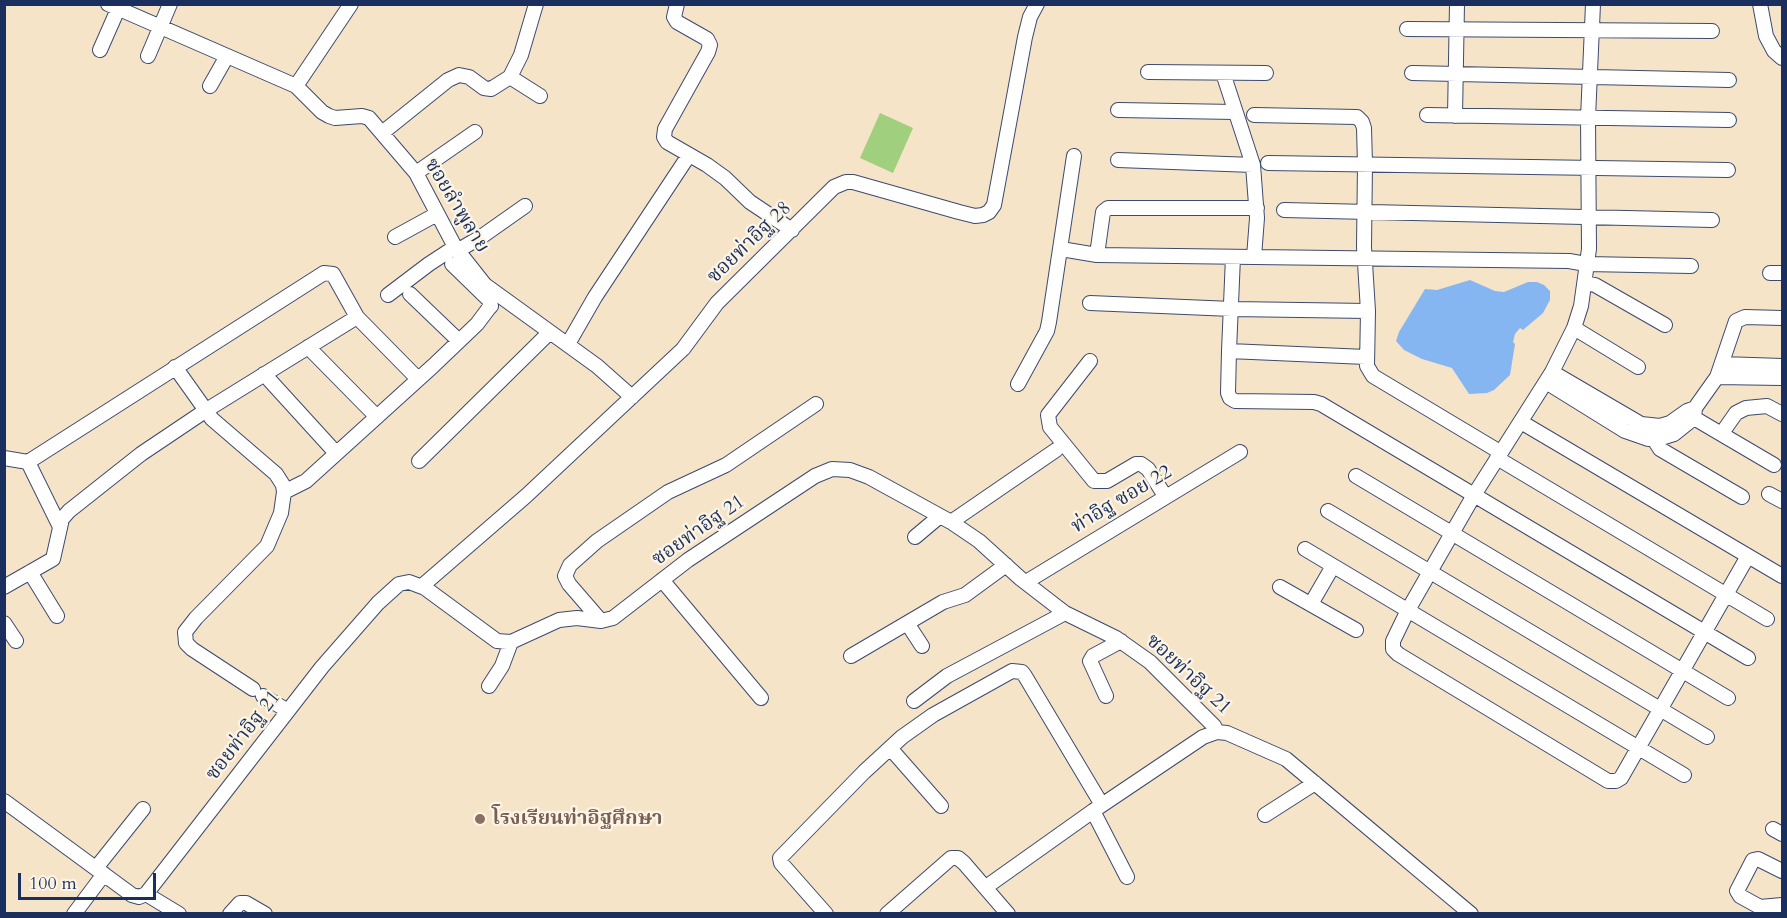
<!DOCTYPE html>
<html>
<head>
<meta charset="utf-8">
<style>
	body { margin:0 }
	#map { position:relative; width:1787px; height:918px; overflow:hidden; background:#f6e4c9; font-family:Cardo,serif }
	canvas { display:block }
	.frame { position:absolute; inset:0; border:6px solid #1b2f5e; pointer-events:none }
	.scale { position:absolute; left:18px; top:873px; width:138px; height:27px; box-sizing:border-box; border:3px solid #1b2f5e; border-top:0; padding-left:8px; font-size:18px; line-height:21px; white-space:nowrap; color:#1b2f5e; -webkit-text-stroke:4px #fcf5e5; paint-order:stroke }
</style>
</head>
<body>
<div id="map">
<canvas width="1787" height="918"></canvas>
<div class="frame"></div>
<div class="scale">100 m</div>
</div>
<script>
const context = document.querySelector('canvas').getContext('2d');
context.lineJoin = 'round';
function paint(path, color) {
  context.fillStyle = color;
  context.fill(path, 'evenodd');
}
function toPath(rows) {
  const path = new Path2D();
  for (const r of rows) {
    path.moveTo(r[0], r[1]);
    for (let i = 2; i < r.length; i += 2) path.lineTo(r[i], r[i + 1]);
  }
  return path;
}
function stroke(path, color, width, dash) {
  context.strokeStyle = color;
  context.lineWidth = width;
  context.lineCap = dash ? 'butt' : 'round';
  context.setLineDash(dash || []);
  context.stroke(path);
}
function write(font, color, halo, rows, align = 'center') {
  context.font = font + ' Cardo,"Noto Serif Thai",serif';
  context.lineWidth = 4.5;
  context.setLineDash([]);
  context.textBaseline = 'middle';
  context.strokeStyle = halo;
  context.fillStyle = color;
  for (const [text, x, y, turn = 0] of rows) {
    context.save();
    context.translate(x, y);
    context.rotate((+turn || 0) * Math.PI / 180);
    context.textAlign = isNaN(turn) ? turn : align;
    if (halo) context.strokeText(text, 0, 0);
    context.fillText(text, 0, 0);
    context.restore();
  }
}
paint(toPath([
	[880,113,913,128,893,173,860,158]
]), '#a0cf7d');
paint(toPath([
	[1470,280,1495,291,1504,292,1528,282,1537,282,1544,285,1550,291,1550,300,1543,313,1523,330,1520,328,1515,334,1513,342,1515,344,1510,375,1494,390,1487,393,1469,394,1452,368,1422,359,1404,350,1396,341,1399,332,1425,289,1437,290]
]), '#85b6f1');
const minor = toPath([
	[108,4,296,86,322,112,329,116,335,118,362,116,369,118,416,173,455,247,485,285,597,366,632,397],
	[677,4,674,17,677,22,707,39,710,45,708,52,665,129,664,137,667,142,707,165,725,178,750,202,792,230],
	[1593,4,1588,118,1589,249,1581,306,1574,328,1552,372,1474,495,1408,610,1393,641,1393,649,1398,654,1608,781,1616,781,1621,778,1748,556],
	[1760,4,1766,36,1774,51,1782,58],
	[1407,29,1712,31],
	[100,50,118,9],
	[148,56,170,4],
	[1148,72,1266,73],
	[1223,73,1253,165,1257,218,1254,257],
	[1412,73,1729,80],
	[510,77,540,96],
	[210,86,227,56],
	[296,86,351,4],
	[1118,110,1235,112],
	[1254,115,1357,117,1362,122,1364,128,1365,164,1364,247,1368,311,1367,366,1373,376,1500,452],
	[1427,115,1729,120],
	[1455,116,1457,4],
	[382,133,448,80,459,75,469,77,484,88,491,89,510,77,521,55,536,4],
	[1118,160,1253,165],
	[1268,163,1728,170],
	[416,173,475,132],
	[1284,210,1712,220],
	[395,237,437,214],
	[1061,249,1097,255,1569,261,1586,264,1691,266],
	[457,251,481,237,525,206],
	[1097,255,1103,212,1108,208,1257,208],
	[1233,257,1229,351,1228,393,1230,398,1235,401,1314,402,1321,404,1748,658],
	[1770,273,1782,273],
	[1585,283,1595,285,1665,325],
	[410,294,459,341],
	[388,295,429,264,455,247],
	[1090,303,1232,309,1368,311],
	[1574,328,1638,367],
	[568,344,595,297,689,155],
	[308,347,376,416],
	[1229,351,1366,357],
	[1090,361,1048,415,1050,427,1094,481,1107,481,1136,464,1141,464,1148,469,1165,496],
	[1722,364,1782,366],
	[175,367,212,419,276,474,283,485,284,492,281,513,267,546,196,618,185,632,186,643,192,649,253,689],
	[1552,372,1641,424,1660,426,1670,423,1687,411,1695,408],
	[264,374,336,453],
	[1717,377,1782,378],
	[1546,382,1625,431,1648,439,1661,438,1674,434,1694,418,1695,408,1717,377,1736,321,1745,317,1782,318],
	[1018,384,1047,331,1049,322,1074,156],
	[1688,412,1694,418,1774,465],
	[1521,422,1782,576],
	[1722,433,1736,413,1746,408,1767,406,1782,414],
	[1653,438,1660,449,1742,497],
	[4,458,28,462],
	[1497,458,1767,619],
	[419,461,550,332],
	[1356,476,1728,698],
	[284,492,306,481,433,366,477,324,489,308,491,306,489,300,452,264],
	[1769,494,1782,501],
	[1328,511,1707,737],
	[951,522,1056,450],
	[60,527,28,462,324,273,333,274,357,317,418,379],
	[915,537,940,516],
	[1305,549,1684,775],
	[30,572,57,616],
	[662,580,761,698],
	[1026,582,1240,452],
	[422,586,526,496,683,349,717,303,834,187,846,182,853,182,959,212,975,216,983,215,989,212,994,205,1025,37,1030,17,1037,4],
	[4,587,53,559,62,519,69,511,141,454,205,411,357,317],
	[1280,587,1356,630],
	[1311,604,1333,566],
	[601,621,569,584,565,576,570,565,597,541,668,492,726,465,816,404],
	[4,623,16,641],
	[907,623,922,646],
	[851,656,943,602,965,595,1006,565],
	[489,686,502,666,511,642],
	[263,696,288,711],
	[1106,696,1090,661,1093,656,1121,641],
	[914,701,947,676,1065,613],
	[890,748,941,806],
	[4,801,132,895,139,897,146,894,322,667,378,603,399,584,409,582,425,588,497,641,511,642,559,620,577,618,601,621,613,618,688,560,815,476,832,469,850,470,869,477,951,522,979,541,1021,579,1065,613,1116,638,1150,662,1214,726,1217,732,1227,733,1286,759,1471,914],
	[1093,811,1127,877],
	[1265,815,1315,783],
	[1773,829,1782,834],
	[96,868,143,809],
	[1782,871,1758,859,1753,860,1737,891,1740,896,1760,907,1782,905],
	[986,887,1093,811,1203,737,1217,732],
	[146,894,179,914],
	[74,914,104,874],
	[230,914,240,903,246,903,265,914],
	[826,914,781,863,780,858,864,772,902,737,933,715,1012,671,1022,672,1025,676,1102,805],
	[887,914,951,858,958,858,964,863,1008,914]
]);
stroke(minor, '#3c4a6e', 16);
stroke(minor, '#fff', 14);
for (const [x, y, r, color] of [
	[480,819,6,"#8d6e63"]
]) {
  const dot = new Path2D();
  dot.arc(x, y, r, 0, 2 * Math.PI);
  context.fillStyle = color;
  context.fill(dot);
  stroke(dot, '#fcf5e5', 2);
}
write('20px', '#1b2f5e', '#fcf5e5', [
	["ซอยลำพูลาย",456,206,59],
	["ซอยท่าอิฐ 28",750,243,-44],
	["ท่าอิฐ ซอย 22",1122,500,-31],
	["ซอยท่าอิฐ 21",699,531,-35],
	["ซอยท่าอิฐ 21",1188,675,43],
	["ซอยท่าอิฐ 21",244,736,-52]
]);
write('bold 20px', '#785e54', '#fcf5e5', [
	["โรงเรียนท่าอิฐศึกษา",492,819]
], 'left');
</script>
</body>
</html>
